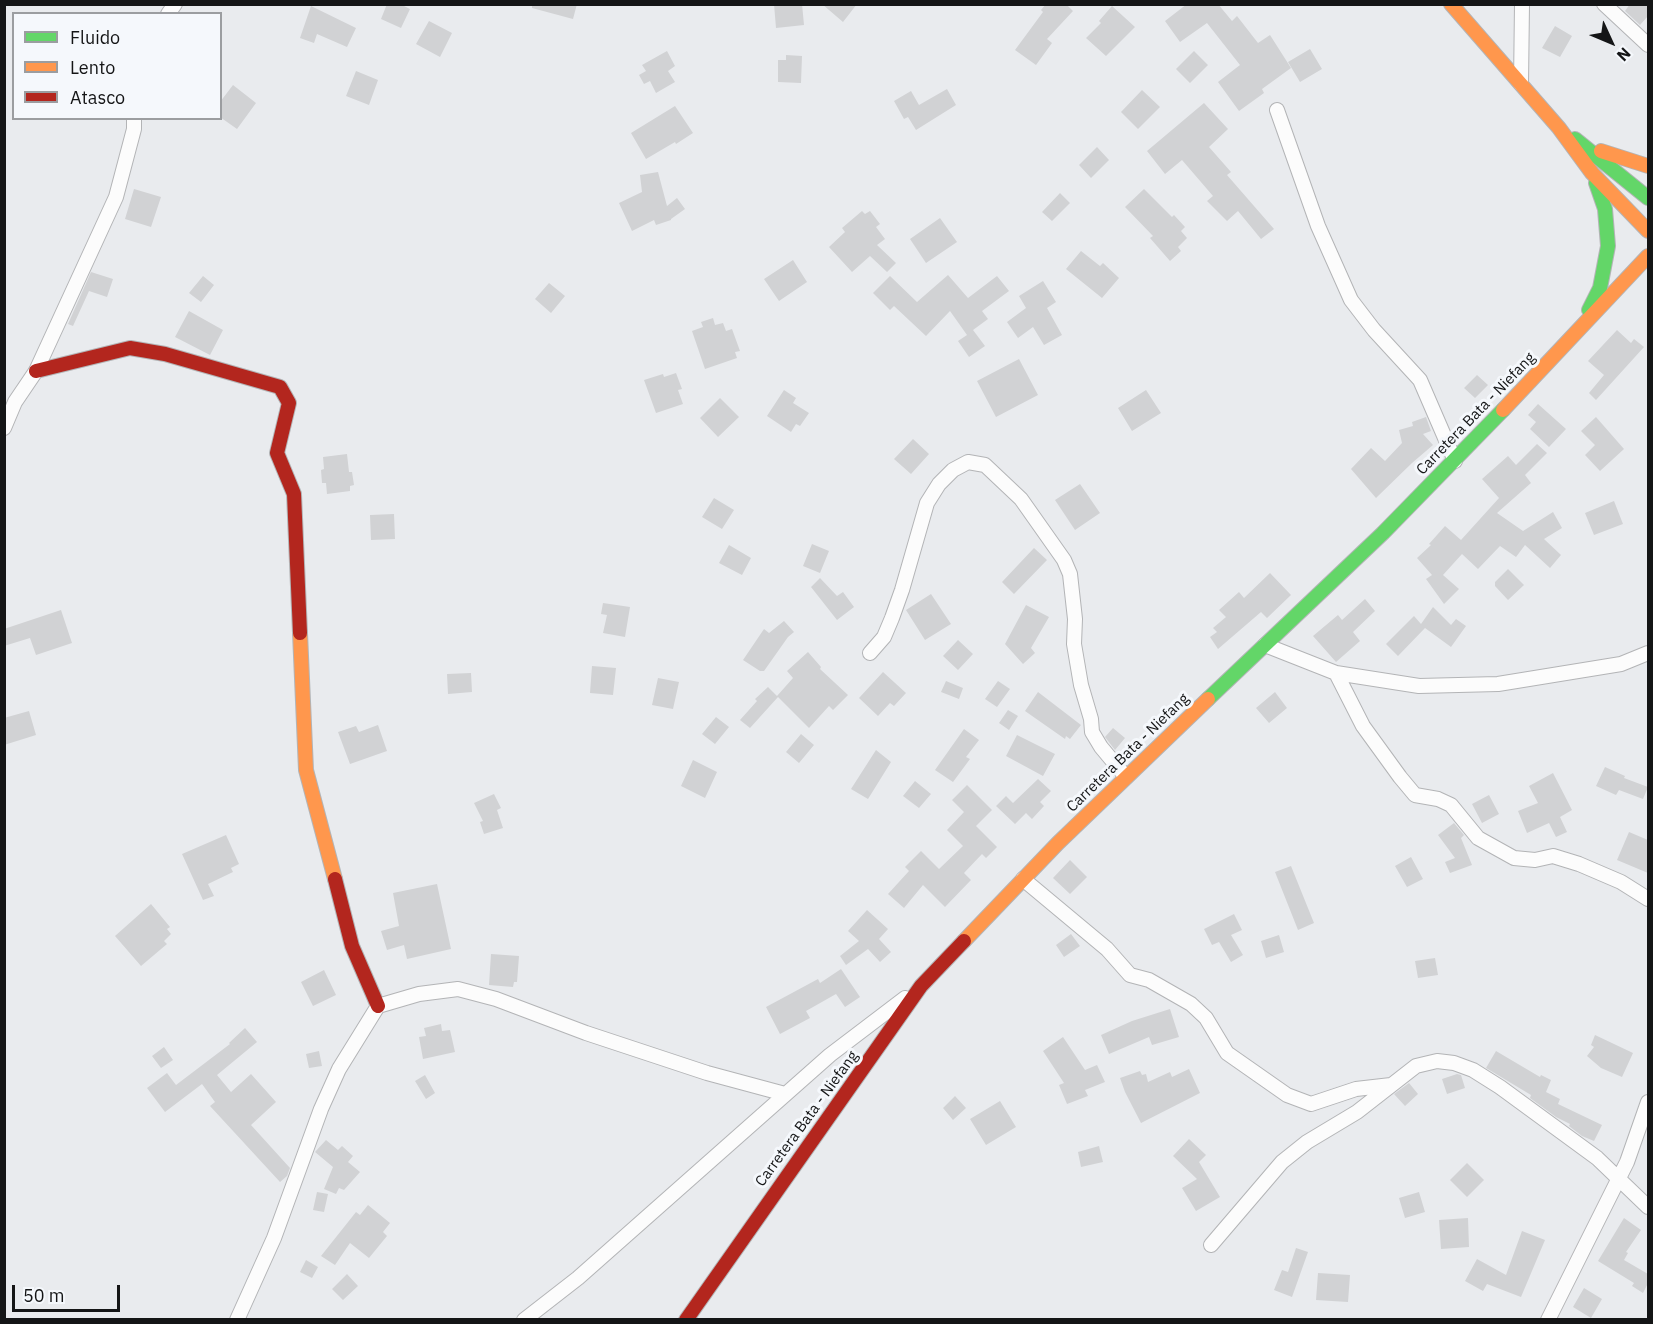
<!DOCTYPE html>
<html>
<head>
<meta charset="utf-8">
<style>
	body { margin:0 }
	#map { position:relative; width:1653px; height:1324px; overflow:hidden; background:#e9ebee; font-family:"IBM Plex Sans",sans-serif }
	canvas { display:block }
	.frame { position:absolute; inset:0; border:6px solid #141516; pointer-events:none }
	.legend { position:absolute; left:12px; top:12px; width:210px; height:108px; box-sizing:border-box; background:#f5f8fc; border:2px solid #9b9da0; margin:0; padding:8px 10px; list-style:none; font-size:18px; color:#141516 }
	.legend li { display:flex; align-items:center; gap:12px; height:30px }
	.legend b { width:30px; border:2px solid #9b9da0 }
	.north { position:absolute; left:1581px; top:12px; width:60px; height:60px; -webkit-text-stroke:4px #f5f8fc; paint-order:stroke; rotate:134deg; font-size:16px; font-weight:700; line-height:24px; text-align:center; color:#141516 }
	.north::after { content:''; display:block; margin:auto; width:21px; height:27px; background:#141516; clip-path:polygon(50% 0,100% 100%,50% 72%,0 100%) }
	.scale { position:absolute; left:12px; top:1285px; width:108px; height:27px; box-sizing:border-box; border:3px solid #141516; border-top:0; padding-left:8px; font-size:18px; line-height:21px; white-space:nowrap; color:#141516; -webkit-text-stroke:4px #f5f8fc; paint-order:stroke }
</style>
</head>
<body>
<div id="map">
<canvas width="1653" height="1324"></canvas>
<div class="frame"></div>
<ul class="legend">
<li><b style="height:8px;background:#63d668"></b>Fluido</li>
<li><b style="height:8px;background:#ff974d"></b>Lento</li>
<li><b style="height:8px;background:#b3261e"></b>Atasco</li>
</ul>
<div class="north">N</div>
<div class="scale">50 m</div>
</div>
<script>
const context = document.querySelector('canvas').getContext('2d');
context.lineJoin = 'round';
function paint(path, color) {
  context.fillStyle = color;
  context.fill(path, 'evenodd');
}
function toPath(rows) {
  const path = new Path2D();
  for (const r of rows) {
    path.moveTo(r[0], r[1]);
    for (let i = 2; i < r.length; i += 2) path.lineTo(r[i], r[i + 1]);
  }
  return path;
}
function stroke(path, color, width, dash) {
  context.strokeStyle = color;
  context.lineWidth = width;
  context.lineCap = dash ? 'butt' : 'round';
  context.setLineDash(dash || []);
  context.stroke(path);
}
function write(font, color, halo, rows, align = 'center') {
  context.font = font + ' "IBM Plex Sans",sans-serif';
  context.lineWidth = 6;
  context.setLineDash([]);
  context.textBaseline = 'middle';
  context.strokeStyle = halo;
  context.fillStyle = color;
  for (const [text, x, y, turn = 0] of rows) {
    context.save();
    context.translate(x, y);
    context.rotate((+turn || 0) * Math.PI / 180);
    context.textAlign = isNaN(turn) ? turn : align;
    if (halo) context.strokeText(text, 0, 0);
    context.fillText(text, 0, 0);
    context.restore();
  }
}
paint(toPath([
	[387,4,400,4,410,9,401,28,381,19],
	[532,4,577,4,573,19,532,8],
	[774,4,802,4,804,25,776,28],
	[822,4,857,4,843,22],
	[1046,4,1066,4,1073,11,1047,39,1052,43,1036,65,1015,50,1043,12,1041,10],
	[1187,4,1218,4,1232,21,1237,16,1258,43,1270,35,1291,68,1262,89,1264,93,1239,111,1218,82,1240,65,1207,23,1180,42,1165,21],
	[1630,4,1648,4,1648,16,1640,25,1625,11],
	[311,6,356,28,347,47,317,34,314,43,300,38],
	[1112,6,1135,27,1106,56,1086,38,1101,23,1099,21],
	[429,21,452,33,440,57,416,44],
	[1555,26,1572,36,1560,57,1542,48],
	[1310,49,1322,69,1300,82,1288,62],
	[667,51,675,66,668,71,675,82,656,93,650,81,644,84,639,75,646,71,642,65],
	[1194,51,1208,65,1190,83,1176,69],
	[786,55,802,56,801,83,778,82,778,60,786,60],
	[356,71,378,80,369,105,346,96],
	[233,85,256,103,237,129,220,117,220,102],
	[947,89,956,105,916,130,908,117,904,119,894,101,911,91,919,105],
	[1142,90,1160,107,1138,129,1121,112],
	[1204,103,1228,129,1209,147,1231,172,1227,175,1274,229,1261,239,1238,211,1227,221,1207,201,1213,196,1182,160,1165,174,1147,151],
	[675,106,693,133,676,144,675,142,646,159,631,133],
	[1097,147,1109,160,1091,178,1079,165],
	[658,172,667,206,677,198,685,209,671,219,671,220,656,225,654,220,632,231,619,203,642,192,640,175],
	[134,189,161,197,151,227,125,219],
	[1144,189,1172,217,1174,215,1185,227,1181,231,1187,238,1178,247,1181,251,1170,261,1150,238,1153,236,1125,207],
	[1060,193,1070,203,1052,221,1042,212],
	[862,211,865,214,870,211,880,224,876,227,885,239,877,245,896,263,887,272,870,256,852,272,829,247,845,232,842,228],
	[940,218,957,242,926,263,910,239],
	[1081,251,1100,266,1103,263,1119,278,1102,298,1066,269],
	[793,260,807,282,779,301,764,279],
	[91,272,113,279,107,297,89,291,73,326,68,324],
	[948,275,968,298,997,276,1009,291,982,311,988,319,973,330,985,346,969,357,958,341,967,335,950,311,926,336,894,306,890,310,873,293,890,276,917,302],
	[203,276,214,285,201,302,189,293],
	[1043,281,1056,302,1047,308,1062,335,1044,345,1033,327,1018,338,1007,322,1026,308,1019,296],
	[549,283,565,296,551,313,535,299],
	[189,311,223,330,210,355,175,337],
	[713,318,715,325,723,323,726,331,732,329,740,351,735,352,737,358,705,369,692,331,703,327,701,322],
	[1617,330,1631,343,1634,339,1644,347,1596,400,1589,393,1604,375,1588,361],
	[1019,359,1038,395,996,417,977,381],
	[676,373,682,389,678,390,683,404,656,413,644,380,663,374,664,377],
	[1477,375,1488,385,1475,398,1464,388],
	[784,390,796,398,793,403,809,413,800,426,796,424,791,432,767,416],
	[1146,390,1161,413,1132,431,1118,408],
	[720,398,739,417,718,437,700,418],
	[1538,404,1566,429,1549,447,1530,429,1536,422,1528,415],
	[1426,417,1431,431,1423,434,1433,445,1412,463,1376,498,1351,469,1371,448,1385,461,1402,443,1399,430,1413,426,1412,422],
	[1596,417,1624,449,1600,471,1585,455,1595,445,1581,431],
	[913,439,929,454,911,474,894,459],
	[1537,444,1547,453,1525,475,1531,483,1497,513,1523,531,1553,512,1562,528,1544,539,1561,555,1550,568,1525,545,1516,557,1500,546,1478,569,1462,554,1443,575,1459,589,1444,604,1426,579,1432,575,1417,558,1431,545,1429,544,1445,526,1461,540,1499,498,1482,479,1508,456,1516,465],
	[347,454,349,472,352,472,354,485,350,486,350,491,327,494,326,483,322,483,321,470,324,469,323,457],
	[1080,484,1100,513,1075,530,1055,500],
	[714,498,734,510,722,529,702,517],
	[1614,501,1623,524,1594,535,1585,513],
	[394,514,395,539,371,540,370,515],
	[812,544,829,551,820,573,803,566],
	[729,545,751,558,742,575,719,563],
	[1034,548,1047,560,1014,594,1002,582],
	[1508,569,1524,585,1508,600,1495,586,1495,582],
	[1270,573,1291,595,1267,618,1261,612,1218,649,1210,637,1217,632,1213,628,1226,617,1219,610,1239,592,1244,598],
	[820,578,837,596,843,592,854,607,837,620,811,587],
	[931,594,951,624,925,640,906,610],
	[1365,599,1375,611,1353,632,1360,641,1336,662,1313,636,1338,615,1342,620],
	[603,603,630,607,625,637,603,633,607,615,601,614],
	[1026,605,1049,617,1031,648,1035,653,1023,664,1005,644],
	[1433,607,1451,625,1456,619,1466,626,1451,647,1425,628,1398,656,1386,644,1414,616,1421,624],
	[61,610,72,643,36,655,30,638,4,646,4,629],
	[784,621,794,632,788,637,764,671,760,671,743,660,764,629,769,633],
	[958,640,973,654,958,670,943,656],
	[808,652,821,667,820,669,848,695,833,710,829,706,809,728,778,697,750,728,740,720,757,701,755,699,768,687,777,696,793,678,787,671],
	[592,666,616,668,613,695,590,693],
	[883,672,906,693,894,706,890,703,878,716,859,698],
	[471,673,472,692,448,694,447,674],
	[658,678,679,682,673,709,652,705],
	[946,681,963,688,959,699,941,692],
	[998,681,1010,689,997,707,985,699],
	[1038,692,1081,725,1070,739,1066,736,1065,739,1025,711],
	[1275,692,1287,708,1269,723,1256,708],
	[1008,710,1018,716,1009,730,999,723],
	[29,711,36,735,4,745,4,718],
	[716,717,729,727,715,744,702,734],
	[378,725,387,751,350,764,338,732,356,726,359,732],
	[1113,728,1125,738,1115,750,1105,737],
	[964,729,979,740,966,757,970,759,953,782,935,770],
	[801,734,814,745,799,763,786,752],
	[1017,735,1055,754,1043,776,1006,756],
	[876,750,891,762,868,799,851,789],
	[693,760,717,772,705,798,681,786],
	[1605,767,1625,776,1624,778,1648,787,1643,799,1619,790,1616,795,1596,786],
	[1553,773,1572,810,1560,817,1567,832,1556,837,1549,823,1527,833,1518,811,1538,803,1529,786],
	[1038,779,1051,791,1040,802,1044,806,1032,819,1026,813,1015,824,996,806,1006,796,1013,803],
	[915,781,931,794,919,808,903,796],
	[967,785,992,810,976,826,997,847,986,858,982,854,964,873,971,880,945,907,923,885,904,908,888,894,909,871,905,867,921,851,939,869,963,846,947,830,964,812,952,800],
	[494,794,501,808,497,810,503,828,484,834,480,822,483,821,474,803],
	[1489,795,1499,814,1482,823,1472,804],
	[1454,823,1464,835,1461,838,1472,865,1450,873,1445,862,1455,858,1438,835],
	[1629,832,1648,840,1648,873,1617,860],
	[226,835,239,864,231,868,233,872,208,884,214,896,203,900,182,854],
	[1411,857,1423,879,1407,887,1395,866],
	[1070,860,1087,877,1070,894,1053,878],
	[1291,866,1314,923,1298,930,1275,872],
	[437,884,451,949,407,959,404,945,387,950,381,931,399,926,393,893],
	[151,904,170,927,167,929,171,934,164,941,167,944,141,966,115,936],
	[867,910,888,929,879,939,891,952,880,962,868,949,846,965,840,956,859,941,848,931],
	[1234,914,1242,930,1231,935,1243,955,1231,962,1219,942,1212,945,1204,929],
	[1071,934,1080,946,1064,957,1056,945],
	[1279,935,1284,952,1266,958,1261,941],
	[491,954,519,956,517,982,514,982,513,987,489,985],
	[1435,958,1438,975,1418,978,1415,961],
	[841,969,860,997,845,1007,836,994,806,1011,810,1018,780,1034,766,1007,818,979,820,983],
	[324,970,336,995,313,1006,301,982],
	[1170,1009,1179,1037,1152,1045,1149,1037,1109,1054,1101,1035,1132,1021],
	[441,1024,442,1031,450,1030,455,1052,423,1059,419,1037,426,1036,424,1028],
	[245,1028,257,1042,217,1075,231,1092,251,1074,276,1102,251,1125,290,1168,287,1176,280,1182,210,1106,215,1102,202,1084,165,1112,147,1088,167,1073,176,1085,230,1044,229,1043],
	[1595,1035,1633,1053,1622,1077,1601,1068,1587,1056,1594,1047,1591,1045],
	[1063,1037,1085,1070,1097,1065,1105,1082,1085,1090,1088,1096,1067,1104,1059,1085,1064,1083,1043,1051],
	[164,1047,173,1060,161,1068,152,1056],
	[319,1051,322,1066,309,1068,306,1054],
	[1496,1051,1540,1077,1541,1075,1551,1080,1546,1092,1560,1099,1558,1104,1602,1125,1594,1141,1582,1136,1569,1126,1570,1124,1556,1117,1530,1098,1531,1095,1486,1068],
	[1189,1069,1200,1093,1141,1123,1125,1092,1120,1078,1140,1071,1142,1075,1146,1074,1148,1082,1170,1072,1172,1077],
	[1457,1074,1461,1075,1465,1088,1447,1094,1442,1079],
	[425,1075,435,1093,426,1099,415,1081],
	[1409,1083,1418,1094,1405,1106,1394,1094],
	[955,1096,966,1108,953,1120,943,1108],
	[1000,1101,1016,1127,986,1145,970,1119],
	[1189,1139,1206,1155,1199,1162,1220,1197,1196,1211,1182,1188,1197,1179,1173,1156],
	[326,1140,338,1150,342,1146,353,1156,348,1162,360,1172,344,1190,339,1188,336,1194,324,1189,333,1167,315,1152],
	[1099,1146,1103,1162,1081,1167,1078,1152],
	[1467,1163,1484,1180,1467,1197,1450,1180],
	[317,1192,328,1194,324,1212,313,1210],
	[1419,1192,1425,1212,1405,1218,1399,1198],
	[368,1205,390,1223,383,1232,387,1236,369,1258,350,1243,335,1265,321,1256,356,1212,360,1215],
	[1468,1218,1469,1247,1441,1249,1439,1220],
	[1624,1218,1641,1230,1626,1252,1628,1253,1624,1260,1648,1274,1648,1283,1643,1293,1632,1286,1634,1283,1598,1261],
	[1522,1231,1545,1240,1521,1297,1487,1284,1483,1291,1465,1281,1477,1259,1506,1275],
	[1296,1248,1308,1252,1292,1297,1274,1290,1282,1270,1288,1272],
	[306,1260,318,1267,312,1278,300,1272],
	[1318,1273,1350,1275,1348,1302,1316,1300],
	[347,1274,358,1286,343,1300,332,1289],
	[1584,1288,1602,1299,1591,1318,1573,1307]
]), '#d1d2d4');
const street = toPath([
	[1604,4,1648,45],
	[168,14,175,4],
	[1521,84,1522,4],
	[1277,110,1318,226,1351,300,1374,330,1420,380,1455,461],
	[4,428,15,402,36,371,116,197,134,129,134,118],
	[1265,645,1336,673,1419,686,1498,684,1621,664,1648,653],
	[870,653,884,637,892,618,902,590,927,503,939,484,953,470,968,462,985,465,1021,499,1064,560,1070,574,1075,619,1074,644,1081,685,1091,719,1092,732,1101,747,1126,777],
	[1336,673,1363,726,1400,777,1415,795,1438,799,1451,805,1478,838,1514,858,1535,860,1553,856,1579,864,1621,882,1648,899],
	[1023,879,1107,949,1130,975,1149,980,1191,1004,1206,1018,1227,1053,1287,1095,1311,1104,1356,1089,1391,1085],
	[1211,1245,1282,1162,1307,1142,1357,1112,1416,1066,1437,1061,1454,1063,1473,1070,1500,1087,1597,1158,1648,1207],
	[237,1320,274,1238,321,1109,339,1069,378,1006,419,994,458,989,496,999,586,1033,707,1073,785,1094],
	[524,1320,578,1278,830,1055,905,998],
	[1548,1320,1627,1162,1648,1102]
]);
const fast = toPath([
	[1575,139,1648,198],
	[1589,310,1600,288,1608,246,1605,209,1596,183],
	[1208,699,1383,533,1503,410]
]);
const slow = toPath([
	[1451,4,1559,128,1592,173,1648,231],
	[1601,151,1648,166],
	[1503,410,1648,256],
	[300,633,306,770,335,879],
	[964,941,1058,843,1208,699]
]);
const jam = toPath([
	[36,371,130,348,165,354,280,387,289,403,277,453,294,494,300,633],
	[335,879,352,946,378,1006],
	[686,1320,921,986,964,941]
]);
stroke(street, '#b3b4b6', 16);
stroke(fast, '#b3b4b6', 16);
stroke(slow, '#b3b4b6', 16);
stroke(jam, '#b3b4b6', 16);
stroke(street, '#fcfcfc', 14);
stroke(fast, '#63d668', 14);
stroke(slow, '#ff974d', 14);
stroke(jam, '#b3261e', 14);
write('15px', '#141516', '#f5f8fc', [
	["Carretera Bata - Niefang",1476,414,-46],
	["Carretera Bata - Niefang",1128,753,-44],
	["Carretera Bata - Niefang",807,1119,-54]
]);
</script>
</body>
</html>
